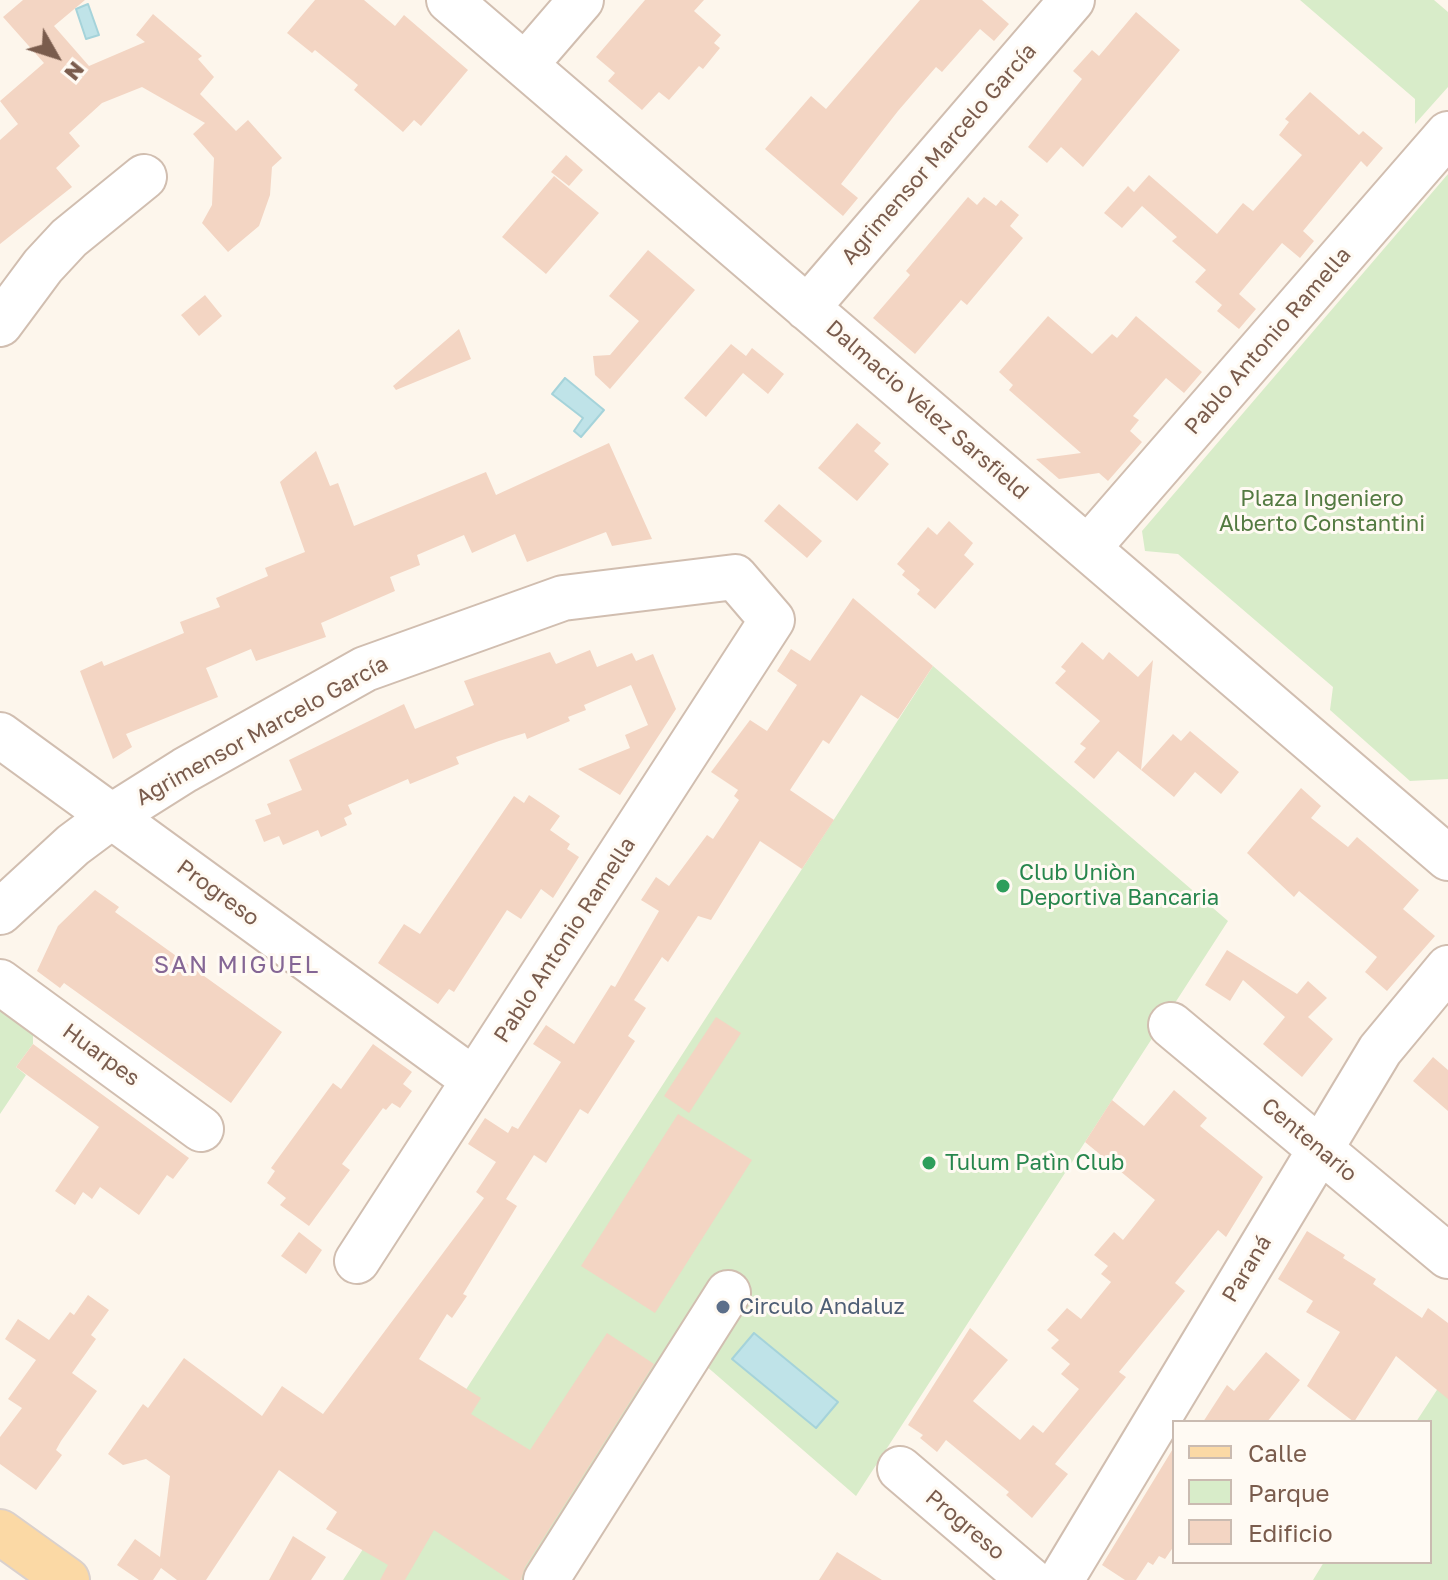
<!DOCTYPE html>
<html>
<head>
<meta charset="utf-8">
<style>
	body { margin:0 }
	#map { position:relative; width:1448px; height:1580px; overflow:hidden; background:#fdf6ec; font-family:"Golos Text",sans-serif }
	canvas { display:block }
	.legend { position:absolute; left:1172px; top:1420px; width:260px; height:144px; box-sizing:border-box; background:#fffaf3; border:2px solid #cabbb1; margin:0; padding:10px 14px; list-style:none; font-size:24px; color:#7a5c4d }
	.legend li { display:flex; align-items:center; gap:16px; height:40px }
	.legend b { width:40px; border:2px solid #cabbb1 }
	.north { position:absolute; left:16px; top:16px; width:80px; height:80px; -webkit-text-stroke:6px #fffaf3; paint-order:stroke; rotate:129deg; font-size:22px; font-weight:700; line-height:32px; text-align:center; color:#7a5c4d }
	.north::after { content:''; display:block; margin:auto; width:28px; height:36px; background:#7a5c4d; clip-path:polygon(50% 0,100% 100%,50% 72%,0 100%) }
</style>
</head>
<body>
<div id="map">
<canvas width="1448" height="1580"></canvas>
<ul class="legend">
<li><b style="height:10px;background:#fbd9a5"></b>Calle</li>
<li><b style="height:22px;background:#d8ecc9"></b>Parque</li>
<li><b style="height:22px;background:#f3d5c3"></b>Edificio</li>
</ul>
<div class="north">N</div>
</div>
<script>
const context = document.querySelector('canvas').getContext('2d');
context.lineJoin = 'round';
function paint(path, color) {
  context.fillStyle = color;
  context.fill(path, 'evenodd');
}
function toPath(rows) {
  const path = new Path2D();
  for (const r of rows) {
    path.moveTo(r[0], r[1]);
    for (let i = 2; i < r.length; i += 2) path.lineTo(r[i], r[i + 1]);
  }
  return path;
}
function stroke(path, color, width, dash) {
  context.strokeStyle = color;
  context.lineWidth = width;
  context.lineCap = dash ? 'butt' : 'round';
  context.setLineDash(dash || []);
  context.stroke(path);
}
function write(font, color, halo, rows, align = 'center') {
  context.font = font + ' "Golos Text",sans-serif';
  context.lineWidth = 6;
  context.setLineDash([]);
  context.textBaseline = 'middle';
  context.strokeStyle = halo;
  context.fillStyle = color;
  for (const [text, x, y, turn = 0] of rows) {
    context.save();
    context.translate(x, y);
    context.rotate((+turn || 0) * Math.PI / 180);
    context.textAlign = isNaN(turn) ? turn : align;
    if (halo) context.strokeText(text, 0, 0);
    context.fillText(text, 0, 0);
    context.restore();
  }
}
paint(toPath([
	[1300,0,1434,0,1448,12,1448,87,1415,124,1415,99],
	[1448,174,1448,779,1410,781,1330,710,1333,687,1178,554,1145,551,1142,531],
	[933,666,1228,921,856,1496,705,1365,566,1580,343,1580],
	[0,1008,33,1033,33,1044,16,1067,26,1075,0,1114],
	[1448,1373,1448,1580,1313,1580,1324,1562,1430,1562,1430,1422,1416,1422]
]), '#d8ecc9');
const water = toPath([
	[88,4,99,35,86,39,76,9,88,4],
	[565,378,604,410,581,437,574,431,583,418,552,394,565,378],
	[754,1333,838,1402,816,1428,732,1359,754,1333]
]);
paint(water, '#bfe3e8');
stroke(water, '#a5d3da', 2);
paint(toPath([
	[23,0,85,0,54,26,89,66,145,42,136,35,153,14,202,56,198,59,214,77,200,94,236,131,248,120,282,158,272,167,270,195,259,226,228,252,202,223,212,205,214,158,193,134,205,123,142,87,102,103,69,133,80,146,56,168,72,187,0,244,0,140,18,124,0,101,44,63,3,17],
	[315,0,364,0,395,26,404,15,468,70,421,126,414,120,403,132,354,90,358,85,315,50,312,53,287,33],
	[645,0,704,0,694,11,721,35,714,43,720,48,703,69,699,66,669,100,659,92,642,110,608,81,615,73,596,57],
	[920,0,982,0,1009,24,994,41,980,29,942,72,936,67,898,111,841,184,858,198,843,216,765,149,811,96,826,109],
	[1136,12,1180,50,1083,167,1061,147,1047,163,1028,147,1082,79,1073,71,1092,50,1099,56],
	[1310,92,1359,135,1363,131,1383,148,1367,167,1361,161,1303,231,1314,241,1300,258,1282,243,1239,294,1256,309,1239,329,1217,311,1222,305,1195,282,1206,270,1172,241,1177,237,1142,206,1122,228,1104,213,1128,186,1134,192,1149,175,1217,234,1243,203,1253,211,1302,155,1279,135,1289,122,1285,119],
	[566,155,583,170,569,186,551,172],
	[554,176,599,213,546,274,502,237],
	[968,197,977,205,984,197,996,206,1001,200,1019,215,1010,226,1023,238,967,305,961,300,915,354,873,318,910,275,906,271],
	[648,250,695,290,610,389,595,375,593,356,610,355,639,321,609,296],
	[205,295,222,316,199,336,181,315],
	[1048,316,1092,354,1112,334,1117,338,1136,316,1202,372,1184,393,1166,378,1133,416,1139,420,1130,431,1142,442,1108,481,1099,473,1059,479,1036,459,1081,453,1009,390,1013,385,999,372],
	[459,329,471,359,396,390,393,386],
	[731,344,746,356,752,348,784,374,768,394,743,373,706,417,684,398],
	[857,423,881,443,874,451,889,464,857,501,818,468],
	[609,443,652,539,612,546,606,532,527,562,515,534,472,553,464,535,417,555,420,565,390,577,395,591,321,623,326,637,256,661,251,649,206,668,218,697,126,734,132,747,113,759,80,671,102,661,104,666,184,633,180,622,220,607,216,598,268,576,265,568,305,552,280,482,316,451,330,486,338,483,354,526,486,472,496,495],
	[779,504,822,541,807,558,764,521],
	[949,521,973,543,964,555,974,564,935,609,917,594,920,590,902,575,905,571,897,564,928,527,937,535],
	[853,598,933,666,898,719,861,695,829,744,823,740,790,790,834,820,802,869,760,841,711,920,698,916,668,962,662,957,634,1000,646,1008,628,1036,635,1041,588,1114,580,1109,546,1163,534,1155,506,1199,517,1206,463,1294,467,1296,452,1318,447,1314,419,1359,481,1398,471,1414,530,1450,607,1333,654,1364,525,1567,521,1580,510,1580,434,1530,405,1580,380,1580,388,1565,326,1529,337,1512,279,1470,206,1580,177,1580,161,1568,153,1580,139,1580,117,1565,135,1539,160,1557,170,1476,146,1459,123,1465,108,1454,143,1404,148,1408,184,1358,262,1416,282,1386,323,1414,484,1198,476,1192,496,1162,468,1144,485,1118,508,1133,512,1126,518,1129,561,1062,533,1044,546,1025,574,1044,611,985,615,987,659,911,641,900,656,877,669,886,707,835,713,839,739,800,734,796,738,790,711,772,750,720,767,731,797,685,777,671,791,649,810,661],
	[1082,642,1103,660,1109,652,1138,677,1153,660,1141,770,1118,751,1094,779,1074,762,1086,748,1080,744,1100,721,1055,683,1066,671,1061,667],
	[590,650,597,667,632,653,636,661,653,654,676,709,620,795,578,769,630,748,625,735,648,725,631,685,584,705,586,710,568,717,570,721,527,739,525,733,499,741,456,757,459,764,410,784,408,779,348,805,352,814,344,818,347,825,321,837,318,830,283,845,279,836,264,842,255,820,271,814,267,804,302,790,289,760,404,704,415,729,474,705,464,681,550,652,556,664],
	[1190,731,1239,772,1221,794,1195,772,1174,797,1141,770,1173,734,1181,741],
	[1301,788,1321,806,1311,818,1348,847,1357,837,1419,890,1403,909,1435,936,1387,991,1365,972,1377,957,1299,891,1294,897,1247,853],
	[529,795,560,816,550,830,570,844,567,849,579,857,553,898,541,889,521,919,507,910,454,992,449,989,438,1004,378,963,404,924,420,934,514,796,524,803],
	[95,890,119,907,115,912,282,1032,231,1103,64,983,60,988,37,971,58,926],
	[1227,950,1297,994,1308,981,1327,998,1308,1017,1333,1039,1302,1077,1263,1044,1285,1017,1243,980,1230,1001,1205,985],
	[716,1017,741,1033,689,1113,664,1096],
	[33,1044,189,1158,173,1179,167,1175,139,1215,100,1187,92,1199,83,1192,75,1205,55,1191,99,1127,16,1067],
	[373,1044,412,1072,403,1084,412,1091,400,1108,392,1103,386,1110,383,1108,342,1164,350,1170,309,1226,280,1205,286,1198,267,1183,275,1171,271,1168,333,1083,341,1089],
	[1433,1057,1448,1070,1448,1111,1413,1081],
	[1174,1090,1207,1118,1200,1126,1263,1177,1226,1237,1218,1230,1175,1283,1185,1291,1119,1372,1126,1377,1055,1464,1068,1474,1032,1518,1006,1495,1009,1492,946,1440,937,1452,920,1438,923,1435,908,1425,970,1328,1008,1360,973,1401,1020,1440,1033,1425,1043,1433,1079,1389,1061,1374,1070,1364,1051,1348,1059,1340,1047,1330,1067,1308,1081,1319,1111,1282,1101,1274,1108,1266,1094,1255,1114,1232,1123,1240,1155,1200,1085,1142,1112,1100,1144,1126],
	[678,1114,752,1160,655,1313,581,1266],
	[1307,1231,1345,1255,1343,1258,1376,1279,1373,1284,1422,1318,1428,1308,1448,1323,1448,1399,1396,1356,1354,1422,1307,1386,1340,1332,1306,1312,1313,1301,1278,1279],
	[299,1232,322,1250,306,1274,281,1256],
	[88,1295,109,1310,91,1335,96,1339,72,1373,97,1391,61,1441,56,1450,62,1455,36,1490,0,1464,0,1437,22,1408,8,1399,36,1360,5,1339,18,1319,49,1340,70,1312,74,1315],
	[1266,1352,1300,1380,1267,1422,1203,1422,1227,1385,1234,1391],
	[1174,1447,1174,1546,1165,1559,1159,1556,1153,1565,1148,1562,1136,1580,1125,1580,1102,1565],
	[293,1536,326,1557,311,1580,269,1580],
	[837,1552,882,1580,819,1580]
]), '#f3d5c3');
const minor = toPath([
	[449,0,1448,858],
	[525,65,581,0],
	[807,308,1072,0],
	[0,324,43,266,69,238,144,177],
	[1088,548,1448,134],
	[0,735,474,1080],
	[0,912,73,845,112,816,185,770,365,669,563,598,735,577,772,620,357,1261],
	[0,982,201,1129],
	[1171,1025,1448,1256],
	[900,1469,1030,1580],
	[546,1580,728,1293],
	[1061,1580,1380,1050,1448,968]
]);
const major = toPath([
	[0,1532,67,1580]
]);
stroke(minor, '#d1beb0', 48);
stroke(major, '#dad1cd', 48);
stroke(minor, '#fff', 44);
stroke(major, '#fbd9a5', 44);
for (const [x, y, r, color] of [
	[1003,886,8,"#2e9e5b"],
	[929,1163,8,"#2e9e5b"],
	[723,1307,8,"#5c6f8a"]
]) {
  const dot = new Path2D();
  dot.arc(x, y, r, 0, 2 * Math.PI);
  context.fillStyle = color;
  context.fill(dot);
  stroke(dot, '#fffaf3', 3);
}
write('22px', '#7a5c4d', '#fffaf3', [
	["Agrimensor Marcelo García",939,154,-49],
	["Pablo Antonio Ramella",1268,341,-49],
	["Dalmacio Vélez Sarsfield",927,410,41],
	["Agrimensor Marcelo García",262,731,-29],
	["Progreso",218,893,36],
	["Pablo Antonio Ramella",565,940,-57],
	["Huarpes",101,1055,36],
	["Centenario",1309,1140,40],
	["Paraná",1247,1269,-59],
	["Progreso",965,1525,40]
]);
write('22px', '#537a41', '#fffaf3', [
	["Plaza Ingeniero",1322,499],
	["Alberto Constantini",1322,524]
]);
write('22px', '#27864d', '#fffaf3', [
	["Club Uniòn",1019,873],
	["Deportiva Bancaria",1019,898],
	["Tulum Patìn Club",945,1163]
], 'left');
write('22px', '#4e5e75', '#fffaf3', [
	["Circulo Andaluz",739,1307]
], 'left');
context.letterSpacing = '2px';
write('24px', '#846695', '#fffaf3', [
	["SAN MIGUEL",237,965]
]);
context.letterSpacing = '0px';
</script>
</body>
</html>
